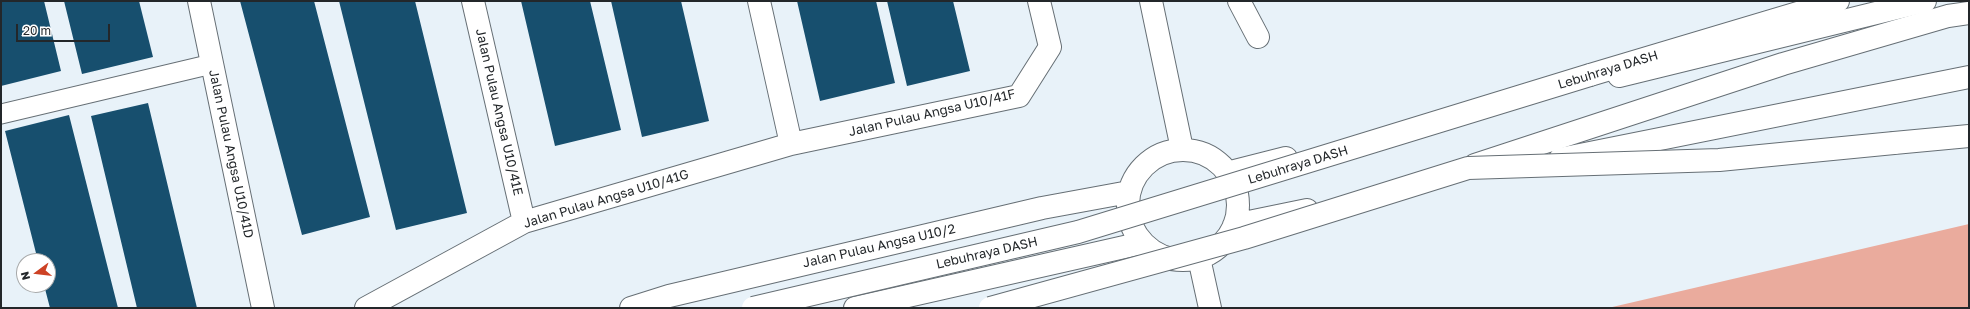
<!DOCTYPE html>
<html>
<head>
<meta charset="utf-8">
<style>
	body { margin:0 }
	#map { position:relative; width:1970px; height:309px; overflow:hidden; background:#e8f2f9; font-family:"Golos Text",sans-serif }
	canvas { display:block }
	.frame { position:absolute; inset:0; border:2px solid #23272a; pointer-events:none }
	.north { position:absolute; left:16px; top:253px; width:40px; height:40px; box-sizing:border-box; background:#fff; border:1px solid #a7a9aa; border-radius:50%; rotate:255deg; font-size:11px; font-weight:700; line-height:16px; text-align:center; color:#23272a }
	.north::after { content:''; display:block; margin:auto; width:14px; height:18px; background:#cd4225; clip-path:polygon(50% 0,100% 100%,50% 72%,0 100%) }
	.scale { position:absolute; left:16px; top:24px; width:94px; height:18px; box-sizing:border-box; border:2px solid #23272a; border-top:0; padding-left:5px; font-size:12px; line-height:14px; white-space:nowrap; color:#23272a; -webkit-text-stroke:3px #fff; paint-order:stroke }
</style>
</head>
<body>
<div id="map">
<canvas width="1970" height="309"></canvas>
<div class="frame"></div>
<div class="north">N</div>
<div class="scale">20 m</div>
</div>
<script>
const context = document.querySelector('canvas').getContext('2d');
context.lineJoin = 'round';
function paint(path, color) {
  context.fillStyle = color;
  context.fill(path, 'evenodd');
}
function toPath(rows) {
  const path = new Path2D();
  for (const r of rows) {
    if (r.length === 3) {
      path.moveTo(r[0] + r[2], r[1]);
      path.arc(r[0], r[1], r[2], 0, 2 * Math.PI);
      continue;
    }
    path.moveTo(r[0], r[1]);
    for (let i = 2; i < r.length; i += 2) path.lineTo(r[i], r[i + 1]);
  }
  return path;
}
function stroke(path, color, width, dash) {
  context.strokeStyle = color;
  context.lineWidth = width;
  context.lineCap = dash ? 'butt' : 'round';
  context.setLineDash(dash || []);
  context.stroke(path);
}
function write(font, color, halo, rows, align = 'center') {
  context.font = font + ' "Golos Text",sans-serif';
  context.lineWidth = 4;
  context.setLineDash([]);
  context.textBaseline = 'middle';
  context.strokeStyle = halo;
  context.fillStyle = color;
  for (const [text, x, y, turn = 0] of rows) {
    context.save();
    context.translate(x, y);
    context.rotate((+turn || 0) * Math.PI / 180);
    context.textAlign = isNaN(turn) ? turn : align;
    if (halo) context.strokeText(text, 0, 0);
    context.fillText(text, 0, 0);
    context.restore();
  }
}
paint(toPath([
	[1969,224,1969,308,1608,308]
]), '#eaab9d');
paint(toPath([
	[1,1,44,1,61,71,1,86],
	[64,1,139,1,153,57,82,74],
	[240,1,314,1,370,217,302,235],
	[339,1,415,1,467,213,396,230],
	[521,1,590,1,621,130,555,146],
	[611,1,681,1,709,121,642,137],
	[797,1,876,1,895,83,820,101],
	[887,1,953,1,970,71,907,86],
	[148,103,197,308,137,308,91,116],
	[69,115,118,308,50,308,44,285,48,285,48,261,38,261,5,131]
]), '#174f6e');
const service = toPath([
	[1,114,212,64]
]);
const minor = toPath([
	[199,1,263,308],
	[473,1,524,222],
	[759,1,791,144],
	[1239,1,1258,37],
	[1199,258,1210,308],
	[366,308,524,222,791,144,1019,96,1050,47,1039,1]
]);
const tertiary = toPath([
	[1151,1,1182,149],
	[1619,76,1925,1],
	[1183,205,55],
	[1560,159,1969,77],
	[1227,173,1286,158],
	[1234,225,1307,210],
	[631,308,669,296,1042,208,1129,192],
	[855,308,1142,243]
]);
const motorway = toPath([
	[1590,75,1838,1],
	[1894,143,1969,136],
	[1475,165,1783,64,1948,16,1969,13]
]);
stroke(service, '#666f75', 21);
stroke(minor, '#666f75', 24);
stroke(tertiary, '#666f75', 24);
stroke(motorway, '#666f75', 24);
stroke(service, '#fff', 19);
stroke(minor, '#fff', 22);
stroke(tertiary, '#fff', 22);
stroke(motorway, '#fff', 22);
const motorwayBridge = toPath([
	[753,308,1078,232,1590,75],
	[990,308,1244,238,1468,168,1719,160,1894,143]
]);
stroke(motorwayBridge, '#666f75', 24, []);
stroke(motorwayBridge, '#fff', 22);
write('13px', '#23272a', '#fff', [
	["Lebuhraya DASH",1608,70,-17],
	["Jalan Pulau Angsa U10/41E",499,112,77],
	["Jalan Pulau Angsa U10/41F",932,113,-13],
	["Jalan Pulau Angsa U10/41D",231,154,78],
	["Lebuhraya DASH",1298,165,-17],
	["Jalan Pulau Angsa U10/41G",606,199,-17],
	["Jalan Pulau Angsa U10/2",879,246,-13],
	["Lebuhraya DASH",987,253,-13]
]);
</script>
</body>
</html>
